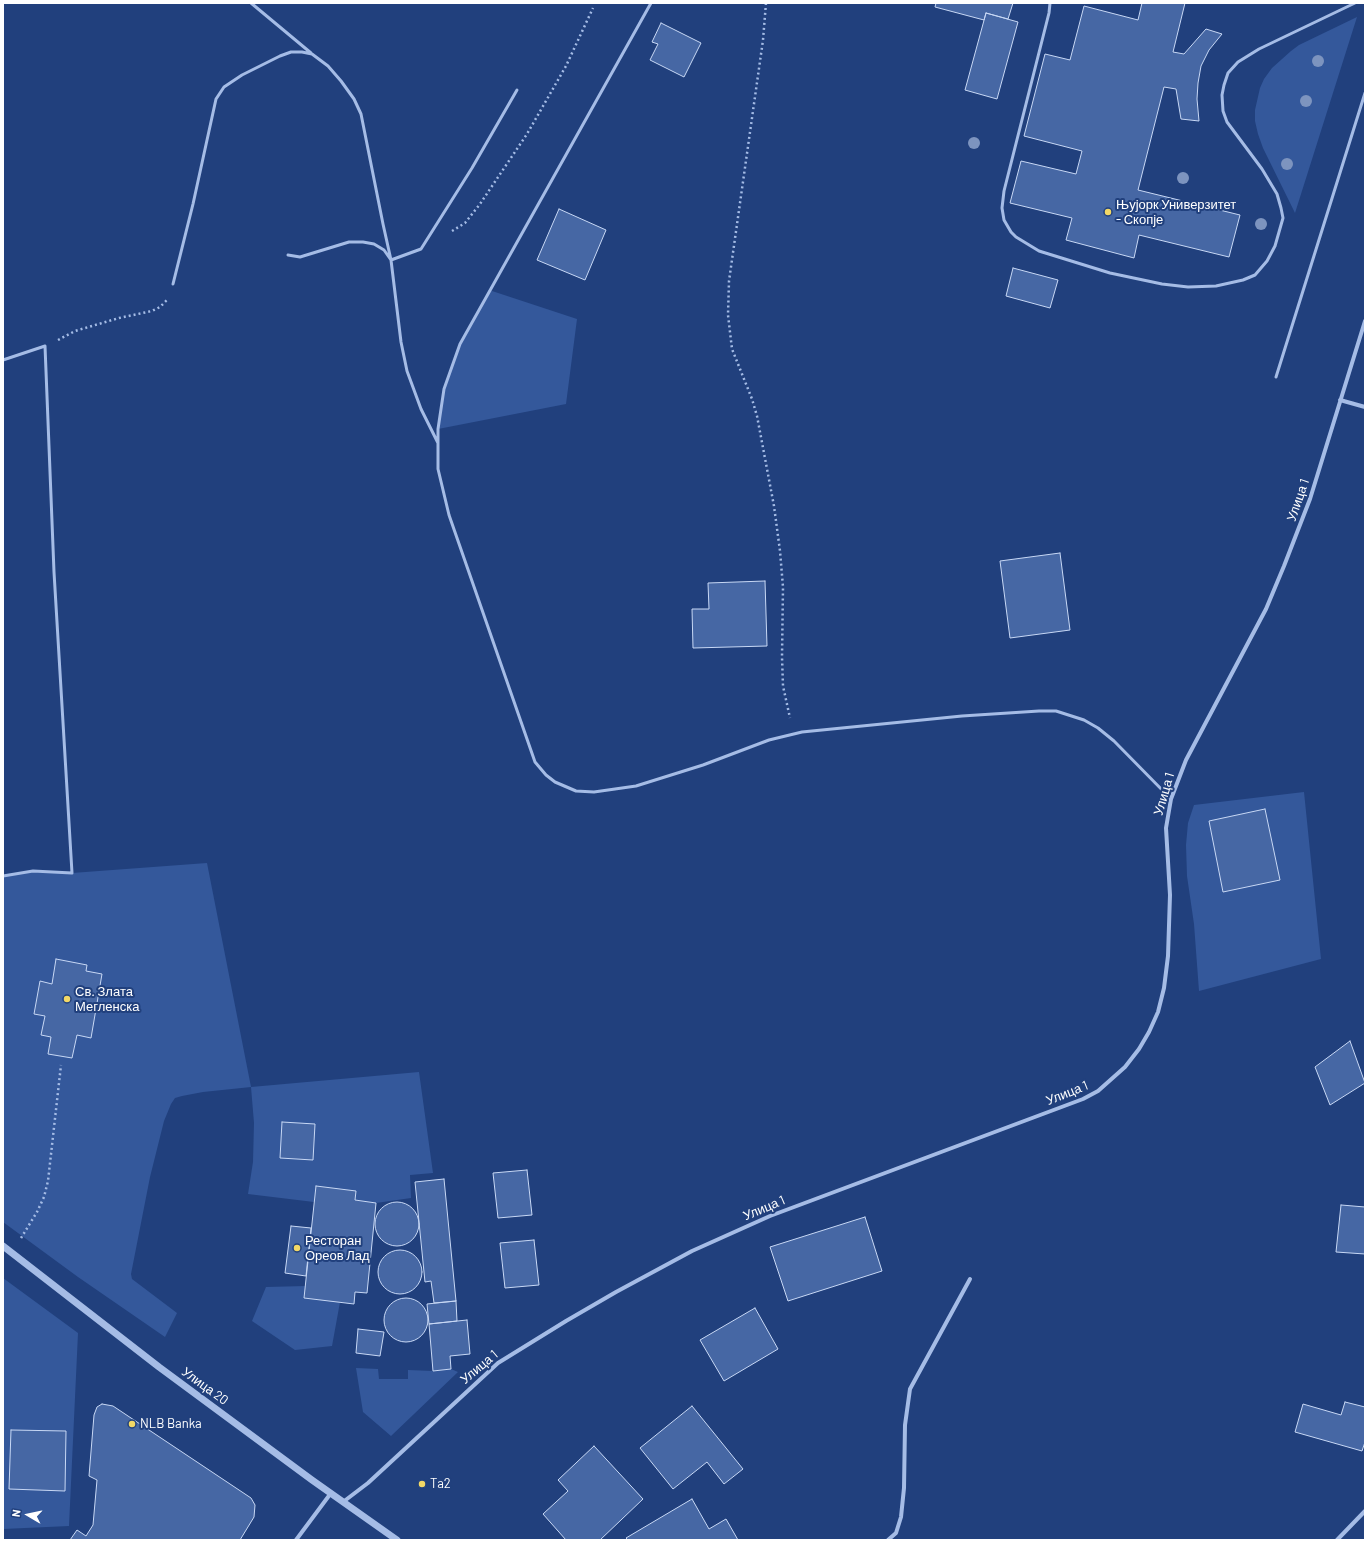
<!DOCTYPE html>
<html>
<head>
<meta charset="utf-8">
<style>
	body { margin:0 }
	#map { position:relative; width:1368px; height:1543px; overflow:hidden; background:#21407d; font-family:Barlow,sans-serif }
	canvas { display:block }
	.frame { position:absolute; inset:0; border:4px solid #fff; pointer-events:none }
	.north { position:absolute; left:8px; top:1495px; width:40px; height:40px; -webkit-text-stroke:3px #21407d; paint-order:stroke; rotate:279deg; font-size:11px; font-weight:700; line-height:16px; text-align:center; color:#fff }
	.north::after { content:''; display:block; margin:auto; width:14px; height:18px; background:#fff; clip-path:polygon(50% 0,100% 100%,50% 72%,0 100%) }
</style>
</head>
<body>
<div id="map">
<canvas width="1368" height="1543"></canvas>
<div class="frame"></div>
<div class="north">N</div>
</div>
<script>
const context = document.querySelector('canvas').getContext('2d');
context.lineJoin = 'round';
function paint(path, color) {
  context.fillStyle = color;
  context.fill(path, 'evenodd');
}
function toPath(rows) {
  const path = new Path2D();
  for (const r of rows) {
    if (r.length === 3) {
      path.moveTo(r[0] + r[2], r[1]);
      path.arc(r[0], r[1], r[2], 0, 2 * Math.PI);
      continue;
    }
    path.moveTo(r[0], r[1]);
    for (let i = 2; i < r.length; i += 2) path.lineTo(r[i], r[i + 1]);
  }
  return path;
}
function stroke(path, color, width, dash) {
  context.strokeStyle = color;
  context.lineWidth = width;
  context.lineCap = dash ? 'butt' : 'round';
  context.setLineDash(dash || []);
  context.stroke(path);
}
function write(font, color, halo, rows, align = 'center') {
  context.font = font + ' Barlow,sans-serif';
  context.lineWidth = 4;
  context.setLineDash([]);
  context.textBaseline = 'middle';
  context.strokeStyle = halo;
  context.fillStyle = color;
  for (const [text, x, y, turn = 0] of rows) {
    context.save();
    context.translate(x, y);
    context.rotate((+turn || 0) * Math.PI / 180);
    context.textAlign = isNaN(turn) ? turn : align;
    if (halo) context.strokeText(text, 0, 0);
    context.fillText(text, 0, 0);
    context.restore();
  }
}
paint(toPath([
	[1357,17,1295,213,1263,148,1258,134,1255,121,1255,110,1260,88,1264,79,1272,68,1291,51,1299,45],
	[489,290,577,319,566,404,438,429,444,389,460,344],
	[1304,792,1321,959,1199,991,1194,924,1187,876,1186,845,1188,823,1194,805],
	[207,863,251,1087,419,1072,433,1173,410,1175,411,1198,376,1203,355,1200,356,1191,316,1186,314,1202,248,1194,253,1162,254,1123,251,1087,203,1092,182,1096,175,1098,171,1104,164,1121,150,1177,131,1274,132,1279,177,1313,165,1337,78,1277,3,1222,3,876,33,871,72,873],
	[315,1124,313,1160,281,1158],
	[3,1278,78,1333,69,1526,3,1529],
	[306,1286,304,1298,340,1302,332,1346,295,1350,252,1321,266,1287],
	[356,1368,378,1369,379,1379,408,1379,408,1370,433,1371,451,1369,458,1372,391,1436,363,1412]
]), '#34589b');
const building = toPath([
	[936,3,1013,3,1008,19,986,13,984,20,935,7,936,3],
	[1142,3,1185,3,1173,52,1184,54,1206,29,1222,34,1209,50,1201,66,1198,83,1197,99,1199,121,1181,119,1176,89,1164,87,1138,190,1240,215,1229,257,1139,235,1134,258,1066,240,1072,218,1010,203,1021,161,1076,174,1082,151,1024,136,1045,54,1070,60,1084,6,1138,20,1142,3],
	[986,13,1018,22,997,99,965,90,986,13],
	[661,23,701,43,684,77,650,60,658,44,652,42,661,23],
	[559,209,606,230,585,280,537,260,559,209],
	[1013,268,1058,280,1050,308,1006,296,1013,268],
	[1060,553,1070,630,1010,638,1000,561,1060,553],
	[765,581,767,646,693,648,692,609,709,609,708,583,765,581],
	[1265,809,1280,880,1223,892,1209,821,1265,809],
	[56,959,87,965,86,971,102,974,91,1038,77,1035,72,1058,48,1054,51,1037,41,1035,45,1016,34,1014,40,981,52,984,56,959],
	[1350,1041,1365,1083,1330,1105,1315,1067,1350,1041],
	[282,1122,315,1124,313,1160,280,1158,282,1122],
	[527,1170,532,1215,498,1218,493,1173,527,1170],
	[444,1179,456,1301,434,1303,431,1281,425,1282,415,1182,444,1179],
	[316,1186,356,1191,355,1200,376,1203,367,1293,355,1292,354,1304,304,1298,316,1186],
	[397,1224,22],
	[1341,1205,1365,1207,1365,1254,1336,1252,1341,1205],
	[865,1217,882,1271,788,1301,770,1247,865,1217],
	[291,1226,311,1228,306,1276,285,1273,291,1226],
	[534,1240,539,1285,505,1288,500,1243,534,1240],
	[400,1272,22],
	[406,1320,22],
	[456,1301,457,1321,429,1324,427,1304,456,1301],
	[755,1308,778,1349,724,1381,700,1340,755,1308],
	[467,1320,470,1354,450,1356,451,1369,433,1371,429,1324,467,1320],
	[358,1329,384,1332,380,1356,356,1353,358,1329],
	[1345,1402,1365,1407,1365,1442,1362,1451,1295,1432,1303,1404,1341,1415,1345,1402],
	[102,1404,113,1406,251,1498,255,1505,254,1517,240,1540,70,1540,77,1530,86,1536,93,1525,97,1480,89,1476,94,1415,97,1407,102,1404],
	[692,1406,743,1469,724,1484,707,1462,673,1489,640,1448,692,1406],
	[11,1430,66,1431,65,1491,9,1489,11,1430],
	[594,1446,643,1499,600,1540,566,1540,543,1514,568,1491,558,1480,594,1446],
	[692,1499,709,1529,726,1519,738,1540,628,1540,626,1538,692,1499]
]);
paint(building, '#4667a4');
stroke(building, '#c8d8f5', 1);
stroke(toPath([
	[766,3,763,40,729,281,728,315,732,349,752,399,757,416,774,506,780,551,783,587,782,657,783,686,790,718],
	[452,231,465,223,480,204,527,134,566,66,593,8],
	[58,340,75,331,119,318,152,311,160,307,168,299],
	[21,1238,37,1212,44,1197,48,1181,61,1065]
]), '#a5bce6', 2.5, [2, 3]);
stroke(toPath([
	[251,3,311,53],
	[651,3,460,344,444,389,438,429,438,469,449,515,535,762,546,775,555,782,576,791,594,792,636,786,703,765,769,740,802,732,962,716,1039,711,1056,711,1084,720,1098,728,1114,741,1171,799],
	[1050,3,1049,13,1004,191,1002,208,1004,220,1011,232,1016,237,1039,251,1110,273,1162,284,1188,287,1216,286,1243,280,1255,275,1267,261,1275,246,1283,218,1281,208,1277,194,1262,169,1227,122,1223,111,1222,95,1224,85,1228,73,1238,62,1259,49,1355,3],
	[288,255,300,257,349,242,363,242,374,244,384,250,391,260,401,342,407,371,421,409,438,443],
	[173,284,193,204,216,99,224,87,242,75,280,56,291,52,302,52,312,54,328,66,341,81,354,99,361,114,383,224,391,260,421,249,472,168,517,90],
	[3,360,45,346,54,572,72,873,33,871,3,876],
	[1276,377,1365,93]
]), '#a5bce6', 3);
stroke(toPath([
	[1340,400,1365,407],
	[343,1502,368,1483,498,1363,566,1321,616,1292,692,1251,770,1216,1083,1099,1098,1091,1125,1067,1139,1049,1149,1032,1158,1012,1164,988,1168,956,1170,895,1166,828,1171,799,1186,760,1266,609,1284,566,1310,499,1365,321],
	[296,1540,331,1493],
	[888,1540,896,1533,901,1517,904,1488,905,1425,910,1389,970,1279],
	[1337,1540,1365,1511]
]), '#a5bce6', 4);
stroke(toPath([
	[3,1246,159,1367,312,1480,397,1540]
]), '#a5bce6', 7);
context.fillStyle = '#7d94bf';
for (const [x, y] of [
	[1318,61],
	[1306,101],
	[974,143],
	[1287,164],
	[1183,178],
	[1261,224]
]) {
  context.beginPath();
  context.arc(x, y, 6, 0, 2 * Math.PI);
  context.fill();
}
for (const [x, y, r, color] of [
	[1108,212,4,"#f3d866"],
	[67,999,4,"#f3d866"],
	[297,1248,4,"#f3d866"],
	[132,1424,4,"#f3d866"],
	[422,1484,4,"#f3d866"]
]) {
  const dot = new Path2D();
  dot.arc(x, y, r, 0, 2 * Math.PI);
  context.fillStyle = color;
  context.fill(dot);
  stroke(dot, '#21407d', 1.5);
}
write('13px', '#fff', '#21407d', [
	["Њујорк Универзитет",1116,205],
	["- Скопје",1116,220],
	["Св. Злата",75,992],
	["Мегленска",75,1007],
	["Ресторан",305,1241],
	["Ореов Лад",305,1256],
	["NLB Banka",140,1424],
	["Ta2",430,1484]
], 'left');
write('13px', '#fff', '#21407d', [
	["Улица 1",1298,500,-71],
	["Улица 1",1164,794,-74],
	["Улица 1",1067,1093,-22],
	["Улица 1",764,1208,-23],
	["Улица 1",479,1367,-40],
	["Улица 20",205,1386,36]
]);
</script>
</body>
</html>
